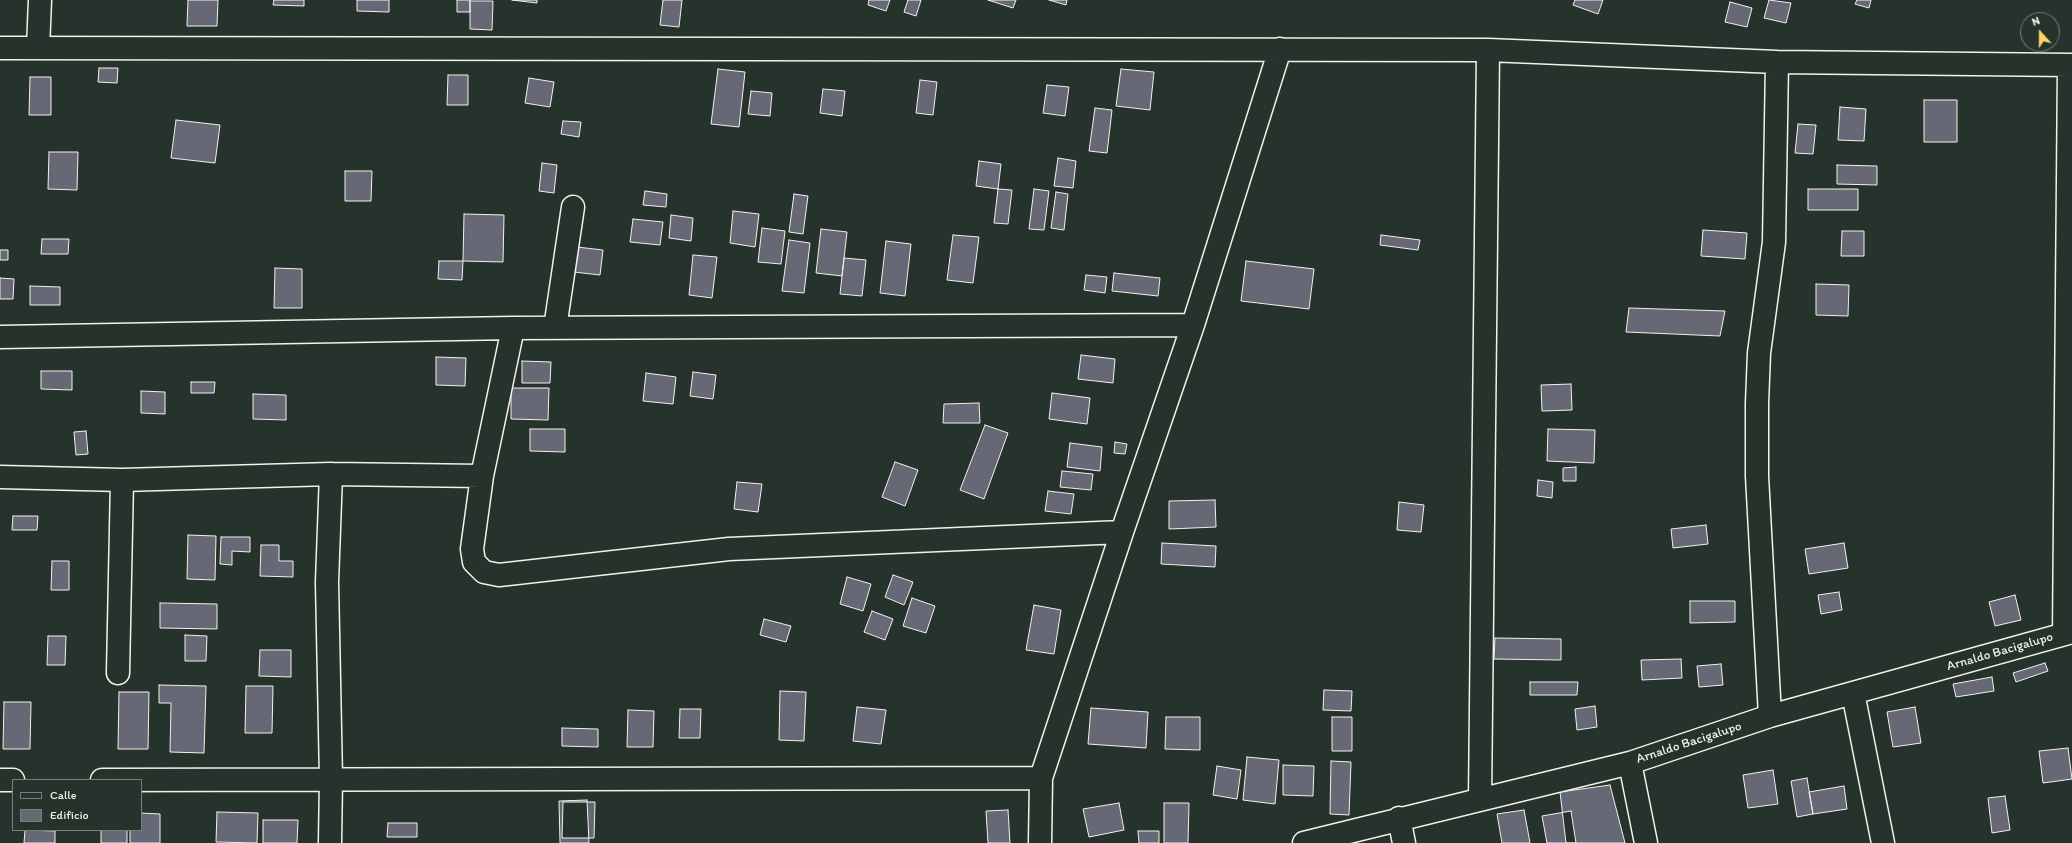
<!DOCTYPE html>
<html>
<head>
<meta charset="utf-8">
<style>
	body { margin:0 }
	#map { position:relative; width:2072px; height:843px; overflow:hidden; background:#26332d; font-family:Itim,sans-serif }
	canvas { display:block }
	.legend { position:absolute; left:12px; top:779px; width:130px; height:52px; box-sizing:border-box; background:#26332d; border:1px solid #787f78; margin:0; padding:5px 7px; list-style:none; font-size:12px; color:#f4f1e8 }
	.legend li { display:flex; align-items:center; gap:8px; height:20px }
	.legend b { width:20px; border:1px solid #787f78 }
	.north { position:absolute; left:2020px; top:12px; width:40px; height:40px; box-sizing:border-box; background:#26332d; border:1px solid #787f78; border-radius:50%; rotate:339deg; font-size:11px; font-weight:700; line-height:16px; text-align:center; color:#f4f1e8 }
	.north::after { content:''; display:block; margin:auto; width:14px; height:18px; background:#ffd166; clip-path:polygon(50% 0,100% 100%,50% 72%,0 100%) }
</style>
</head>
<body>
<div id="map">
<canvas width="2072" height="843"></canvas>
<ul class="legend">
<li><b style="height:5px;background:#26332d"></b>Calle</li>
<li><b style="height:11px;background:#666875"></b>Edificio</li>
</ul>
<div class="north">N</div>
</div>
<script>
const context = document.querySelector('canvas').getContext('2d');
context.lineJoin = 'round';
function paint(path, color) {
  context.fillStyle = color;
  context.fill(path, 'evenodd');
}
function toPath(rows) {
  const path = new Path2D();
  for (const r of rows) {
    path.moveTo(r[0], r[1]);
    for (let i = 2; i < r.length; i += 2) path.lineTo(r[i], r[i + 1]);
  }
  return path;
}
function stroke(path, color, width, dash) {
  context.strokeStyle = color;
  context.lineWidth = width;
  context.lineCap = dash ? 'butt' : 'round';
  context.setLineDash(dash || []);
  context.stroke(path);
}
function write(font, color, halo, rows, align = 'center') {
  context.font = font + ' Itim,sans-serif';
  context.lineWidth = 3.5;
  context.setLineDash([]);
  context.textBaseline = 'middle';
  context.strokeStyle = halo;
  context.fillStyle = color;
  for (const [text, x, y, turn = 0] of rows) {
    context.save();
    context.translate(x, y);
    context.rotate((+turn || 0) * Math.PI / 180);
    context.textAlign = isNaN(turn) ? turn : align;
    if (halo) context.strokeText(text, 0, 0);
    context.fillText(text, 0, 0);
    context.restore();
  }
}
const building = toPath([
	[188,0,218,0,217,26,187,26,188,0],
	[274,0,304,0,304,6,273,5,274,0],
	[357,0,389,0,389,12,357,11,357,0],
	[457,0,470,0,470,12,457,12,457,0],
	[512,0,537,0,537,3,512,0],
	[663,0,682,0,679,27,660,25,663,0],
	[869,0,890,0,886,11,868,5,869,0],
	[908,0,921,0,916,16,904,12,908,0],
	[988,0,1016,0,1013,8,988,0],
	[1049,0,1067,0,1066,5,1049,0],
	[1575,0,1603,0,1598,14,1573,5,1575,0],
	[1769,0,1791,3,1786,23,1764,18,1769,0],
	[1857,0,1871,0,1869,8,1855,4,1857,0],
	[470,1,493,1,492,30,470,29,470,1],
	[1730,2,1752,8,1747,27,1725,22,1730,2],
	[99,68,118,68,117,83,98,82,99,68],
	[718,69,745,72,739,127,711,124,718,69],
	[1121,69,1154,72,1150,110,1116,106,1121,69],
	[448,75,468,75,468,105,447,105,448,75],
	[30,77,51,77,51,115,29,115,30,77],
	[529,78,554,82,550,107,525,103,529,78],
	[920,80,937,82,933,115,916,113,920,80],
	[1047,85,1069,87,1065,116,1043,113,1047,85],
	[823,89,845,91,842,116,820,113,823,89],
	[751,91,772,93,770,116,748,114,751,91],
	[1924,100,1957,100,1957,142,1924,142,1924,100],
	[1840,107,1866,109,1864,141,1838,140,1840,107],
	[1095,108,1112,110,1107,153,1089,151,1095,108],
	[176,120,220,125,215,163,171,158,176,120],
	[563,121,581,122,579,137,561,134,563,121],
	[1798,124,1816,125,1813,154,1795,153,1798,124],
	[49,152,78,152,77,190,48,189,49,152],
	[1058,158,1076,161,1073,188,1054,186,1058,158],
	[979,161,1001,164,998,189,976,186,979,161],
	[542,163,557,165,554,193,539,191,542,163],
	[1837,165,1877,166,1877,185,1837,184,1837,165],
	[345,171,372,171,371,201,345,201,345,171],
	[998,189,1012,190,1008,224,994,223,998,189],
	[1034,189,1049,191,1044,230,1029,229,1034,189],
	[1808,189,1858,189,1858,210,1808,210,1808,189],
	[645,191,667,194,666,207,643,205,645,191],
	[1056,192,1068,194,1064,230,1051,228,1056,192],
	[794,194,808,196,803,234,789,232,794,194],
	[733,211,759,214,755,247,730,243,733,211],
	[464,214,504,215,503,262,463,261,464,214],
	[671,215,693,218,691,241,669,238,671,215],
	[633,219,663,222,660,245,630,242,633,219],
	[762,228,785,231,781,264,758,262,762,228],
	[821,229,847,232,842,276,816,273,821,229],
	[1703,230,1747,233,1745,259,1701,256,1703,230],
	[1842,231,1864,231,1864,256,1841,256,1842,231],
	[953,235,979,237,973,283,947,280,953,235],
	[1381,235,1420,240,1418,250,1380,245,1381,235],
	[42,239,69,239,68,254,41,254,42,239],
	[789,240,810,243,804,293,782,291,789,240],
	[886,241,911,244,905,296,880,293,886,241],
	[577,247,603,250,600,275,574,272,577,247],
	[0,250,8,250,8,260,0,260,0,250],
	[693,255,717,257,712,298,689,295,693,255],
	[844,258,866,260,862,296,840,294,844,258],
	[439,261,463,261,462,280,438,279,439,261],
	[1246,261,1314,269,1309,309,1241,301,1246,261],
	[275,268,302,269,302,308,274,308,275,268],
	[1114,273,1160,278,1158,296,1112,291,1114,273],
	[1086,275,1107,277,1105,293,1084,290,1086,275],
	[0,278,14,279,13,299,0,299,0,278],
	[1816,284,1849,285,1848,316,1816,315,1816,284],
	[30,286,60,287,60,305,30,305,30,286],
	[1629,308,1725,311,1720,336,1626,332,1629,308],
	[1081,355,1115,359,1113,383,1078,379,1081,355],
	[436,357,466,358,465,386,436,385,436,357],
	[522,361,551,362,550,383,522,383,522,361],
	[41,371,72,371,72,390,41,389,41,371],
	[693,372,716,375,713,399,690,396,693,372],
	[646,373,676,377,673,404,643,401,646,373],
	[191,382,215,382,214,393,191,393,191,382],
	[1571,384,1572,410,1542,411,1541,385,1571,384],
	[511,388,549,388,548,420,511,419,511,388],
	[141,391,165,392,165,414,141,413,141,391],
	[1052,393,1090,398,1087,424,1049,419,1052,393],
	[253,394,286,395,286,420,253,419,253,394],
	[979,403,980,423,943,423,944,404,979,403],
	[985,425,1008,433,984,499,960,490,985,425],
	[530,429,565,429,565,452,530,451,530,429],
	[1548,429,1595,430,1594,463,1547,461,1548,429],
	[86,431,88,454,76,455,74,432,86,431],
	[1115,442,1127,444,1125,454,1114,453,1115,442],
	[1070,443,1102,447,1100,471,1067,467,1070,443],
	[895,462,918,470,905,506,882,497,895,462],
	[1576,467,1576,481,1563,481,1563,468,1576,467],
	[1062,471,1093,474,1091,490,1060,487,1062,471],
	[1538,480,1553,482,1552,498,1537,496,1538,480],
	[737,482,762,484,758,512,734,509,737,482],
	[1048,491,1074,494,1071,514,1045,511,1048,491],
	[1215,500,1216,527,1169,529,1169,501,1215,500],
	[1399,502,1424,505,1421,532,1397,530,1399,502],
	[13,516,38,516,37,530,12,530,13,516],
	[1706,525,1708,544,1673,548,1671,529,1706,525],
	[188,535,216,536,215,580,187,579,188,535],
	[221,537,250,537,250,552,232,551,232,565,220,564,221,537],
	[1162,543,1216,546,1215,567,1161,564,1162,543],
	[1844,543,1848,568,1809,574,1805,549,1844,543],
	[261,545,279,545,279,561,293,561,293,577,260,576,261,545],
	[52,561,69,561,69,590,51,590,52,561],
	[893,575,913,582,904,605,885,597,893,575],
	[847,577,871,584,863,611,840,604,847,577],
	[1839,592,1842,610,1821,614,1818,595,1839,592],
	[2015,595,2021,620,1995,626,1989,602,2015,595],
	[912,598,935,606,926,633,903,626,912,598],
	[1690,601,1735,601,1735,622,1690,623,1690,601],
	[160,603,217,604,217,629,160,628,160,603],
	[1034,605,1061,610,1054,654,1026,650,1034,605],
	[872,611,893,619,885,640,864,632,872,611],
	[764,619,791,626,786,642,760,635,764,619],
	[185,635,207,636,206,661,185,661,185,635],
	[48,636,66,636,65,665,47,665,48,636],
	[1495,638,1561,639,1561,660,1494,659,1495,638],
	[260,650,291,650,291,677,259,676,260,650],
	[1681,659,1682,678,1642,680,1641,660,1681,659],
	[2045,663,2048,671,2016,682,2013,673,2045,663],
	[1721,664,1723,685,1699,687,1697,666,1721,664],
	[1992,677,1994,691,1956,697,1953,684,1992,677],
	[1530,682,1578,682,1577,695,1530,695,1530,682],
	[159,685,206,686,204,753,170,752,171,703,159,703,159,685],
	[246,686,273,686,272,733,245,733,246,686],
	[1324,690,1352,691,1351,711,1323,710,1324,690],
	[780,691,806,692,804,741,779,740,780,691],
	[119,692,149,692,148,749,118,749,119,692],
	[4,702,31,702,30,749,3,749,4,702],
	[1595,706,1597,727,1577,730,1575,709,1595,706],
	[857,707,886,710,881,744,853,741,857,707],
	[1915,707,1921,743,1893,747,1887,712,1915,707],
	[1091,708,1148,712,1146,748,1088,744,1091,708],
	[680,709,701,709,700,738,679,738,680,709],
	[628,710,654,711,653,747,627,747,628,710],
	[1166,717,1200,717,1200,750,1165,749,1166,717],
	[1332,717,1352,717,1352,751,1332,751,1332,717],
	[562,728,598,729,598,747,562,746,562,728],
	[2068,748,2072,779,2043,783,2039,751,2068,748],
	[1247,757,1279,760,1275,804,1243,800,1247,757],
	[1331,761,1351,762,1349,815,1330,814,1331,761],
	[1283,765,1314,766,1313,796,1283,795,1283,765],
	[1217,766,1241,770,1237,799,1213,795,1217,766],
	[1773,770,1778,804,1748,808,1743,775,1773,770],
	[1807,778,1813,814,1797,817,1791,781,1807,778],
	[1610,785,1625,843,1566,843,1560,792,1610,785],
	[1844,786,1847,809,1813,814,1809,792,1844,786],
	[2005,796,2010,830,1992,833,1988,798,2005,796],
	[587,800,589,843,560,843,559,801,587,800],
	[563,802,595,802,594,838,562,838,563,802],
	[1119,803,1124,830,1089,837,1083,809,1119,803],
	[1164,803,1189,803,1188,843,1164,843,1164,803],
	[1008,810,1010,843,988,843,986,811,1008,810],
	[1524,810,1530,843,1502,843,1497,814,1524,810],
	[1571,811,1576,843,1547,843,1542,816,1571,811],
	[217,812,258,813,257,843,216,842,217,812],
	[141,813,160,814,160,843,130,843,130,830,141,830,141,813],
	[263,820,298,820,297,843,263,843,263,820],
	[388,823,417,823,417,837,387,837,388,823],
	[25,830,55,831,55,843,24,843,25,830],
	[101,830,127,830,127,843,101,843,101,830],
	[1138,831,1159,831,1159,843,1139,843,1138,831]
]);
paint(building, '#666875');
stroke(building, '#f4f1e8', 1);
const minor = toPath([
	[0,48,1488,50,1777,62,2072,65],
	[38,48,40,0],
	[513,328,482,476,472,549,474,562,484,572,499,575,729,549,1122,532],
	[555,328,573,207],
	[0,337,513,328,1193,325],
	[0,477,122,480,331,474,482,476],
	[2064,634,2069,65],
	[118,673,122,480],
	[1853,693,1883,843],
	[1770,716,1757,476,1757,403,1759,353,1774,242,1777,62],
	[1630,763,1646,843],
	[0,780,13,780],
	[102,780,1041,778],
	[1480,799,1488,50],
	[1399,818,1404,843],
	[330,843,331,779,327,582,331,474],
	[1040,843,1041,778,1122,532,1193,325,1280,49],
	[1304,843,1630,763,1770,716,2072,632]
]);
stroke(minor, '#f4f1e8', 25);
stroke(minor, '#26332d', 22);
write('13px', '#f4f1e8', '#26332d', [
	["Arnaldo Bacigalupo",2000,652,-16],
	["Arnaldo Bacigalupo",1689,743,-18]
]);
</script>
</body>
</html>
